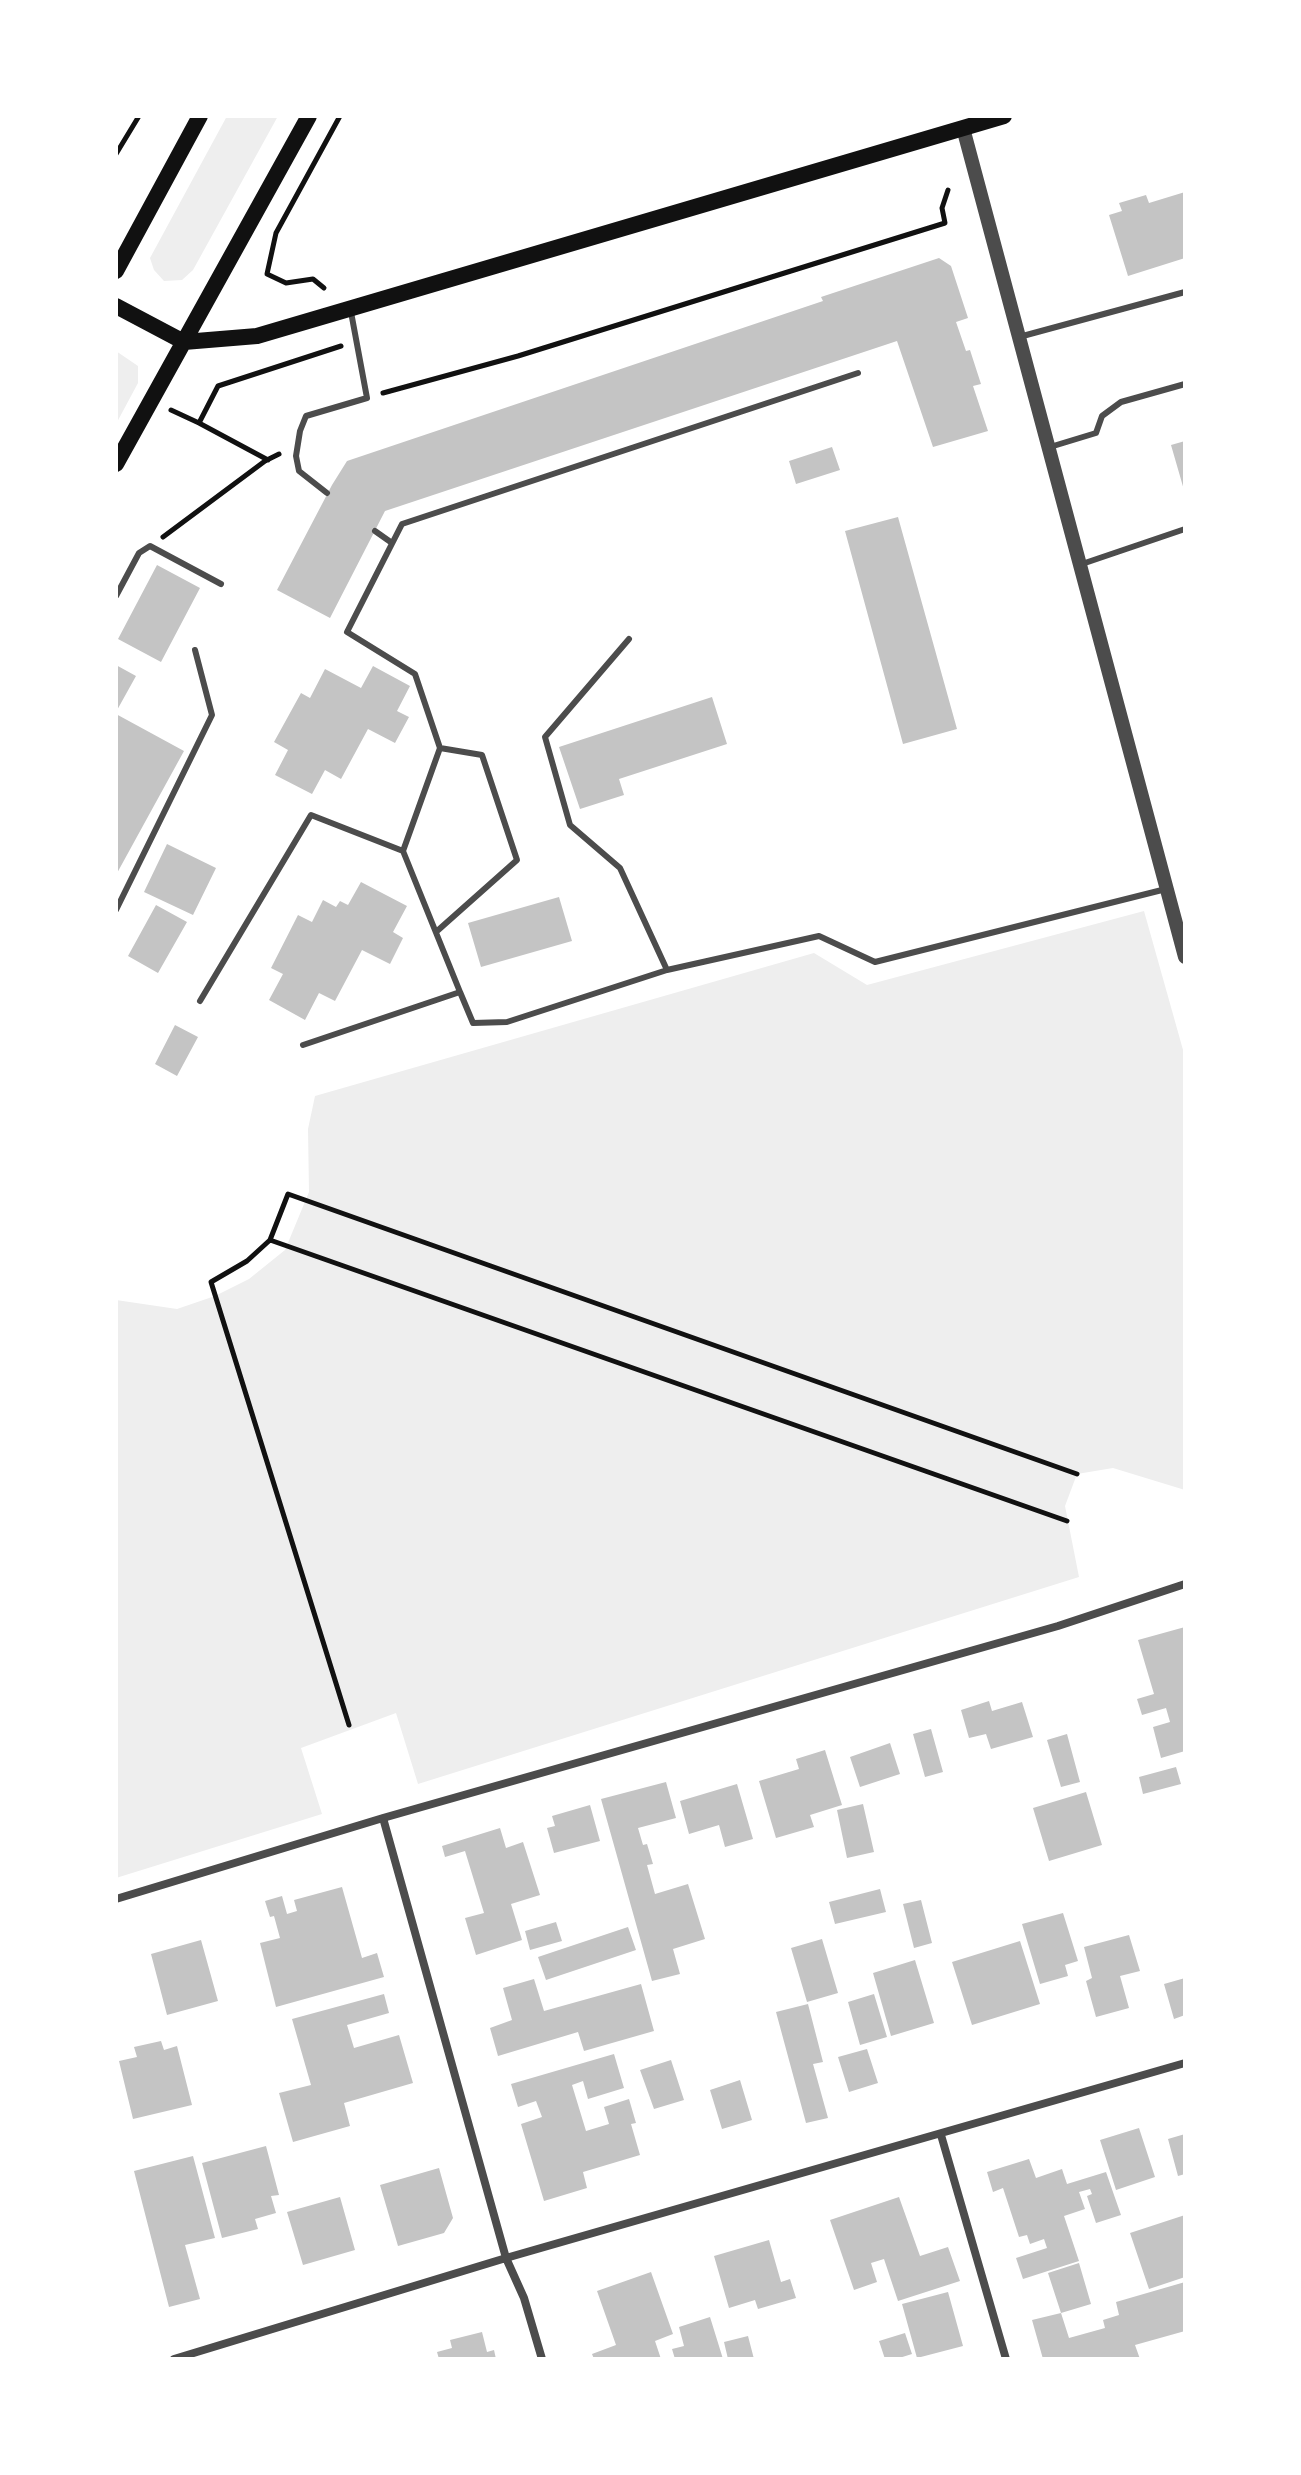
<!DOCTYPE html>
<html>
<head>
<meta charset="utf-8">
<style>
	body { margin:0 }
	#map { position:relative; width:1301px; height:2475px; overflow:hidden; background:#fff; font-family:"Work Sans",sans-serif }
	canvas { display:block }
	.frame { position:absolute; inset:0; border:118px solid #fff; pointer-events:none }
</style>
</head>
<body>
<div id="map">
<canvas width="1301" height="2475"></canvas>
<div class="frame"></div>
</div>
<script>
const context = document.querySelector('canvas').getContext('2d');
context.lineJoin = 'round';
function paint(path, color) {
  context.fillStyle = color;
  context.fill(path, 'evenodd');
}
function toPath(rows) {
  const path = new Path2D();
  for (const r of rows) {
    path.moveTo(r[0], r[1]);
    for (let i = 2; i < r.length; i += 2) path.lineTo(r[i], r[i + 1]);
  }
  return path;
}
function stroke(path, color, width, dash) {
  context.strokeStyle = color;
  context.lineWidth = width;
  context.lineCap = dash ? 'butt' : 'round';
  context.setLineDash(dash || []);
  context.stroke(path);
}
paint(toPath([
	[227,116,278,116,193,270,182,280,164,281,154,270,150,258],
	[116,351,138,366,138,383,116,424],
	[1144,911,1185,1057,1185,1490,1113,1468,1077,1474,1065,1506,1079,1577,418,1784,396,1713,301,1748,322,1814,116,1878,116,1300,177,1309,215,1296,249,1279,285,1250,309,1192,308,1129,315,1096,814,953,867,985]
]), '#eee');
paint(toPath([
	[1185,192,1185,258,1128,276,1109,215,1122,211,1119,203,1146,195,1149,203],
	[939,258,951,266,968,318,956,322,966,351,970,350,981,384,973,386,988,431,933,447,897,341,385,511,330,618,277,590,332,485,347,461,823,301,821,297],
	[1185,441,1185,490,1184,490,1171,445],
	[832,447,840,470,796,484,789,461],
	[898,517,957,729,903,744,845,531],
	[157,565,200,588,161,662,118,639],
	[116,665,136,676,116,712],
	[373,666,410,686,397,711,409,717,395,743,368,729,341,779,325,770,312,794,275,775,288,750,274,742,301,693,310,698,325,669,361,688],
	[712,697,727,744,619,779,624,795,580,809,559,747],
	[116,714,184,751,116,875],
	[167,844,216,868,193,915,144,892],
	[361,882,407,906,393,932,403,938,390,964,362,950,335,1001,319,993,305,1020,269,1000,283,974,271,968,298,915,312,922,323,900,336,907,340,901,348,905],
	[559,897,572,941,481,967,468,923],
	[156,905,187,922,158,973,128,956],
	[175,1025,198,1037,177,1076,155,1064],
	[1185,1627,1185,1751,1161,1758,1153,1727,1170,1722,1166,1708,1142,1715,1137,1699,1154,1694,1138,1640],
	[989,1701,992,1711,1022,1702,1033,1737,991,1749,986,1734,969,1738,961,1710],
	[931,1729,943,1772,925,1777,913,1734],
	[1067,1734,1080,1782,1061,1787,1047,1740],
	[890,1743,900,1774,860,1787,850,1757],
	[825,1750,842,1805,810,1815,814,1827,776,1838,759,1781,799,1769,796,1759],
	[1176,1767,1181,1784,1143,1794,1139,1777],
	[666,1782,676,1818,638,1828,643,1845,647,1844,653,1864,647,1865,655,1894,688,1884,705,1939,673,1949,680,1974,652,1981,601,1799],
	[737,1784,753,1839,725,1847,719,1825,689,1834,680,1801],
	[1086,1792,1102,1845,1049,1861,1033,1808],
	[863,1804,874,1852,847,1858,837,1810],
	[590,1805,600,1841,554,1853,547,1828,555,1826,552,1816],
	[500,1828,506,1848,523,1842,540,1895,511,1904,522,1940,476,1955,465,1918,484,1913,465,1851,445,1857,442,1846],
	[342,1887,362,1958,377,1953,384,1977,276,2007,260,1943,280,1938,274,1916,270,1917,265,1901,282,1896,287,1914,297,1911,294,1900],
	[880,1889,886,1912,835,1924,829,1902],
	[921,1900,932,1943,914,1948,903,1904],
	[1063,1913,1078,1961,1065,1965,1068,1976,1040,1984,1022,1924],
	[556,1922,562,1941,530,1950,525,1931],
	[628,1927,636,1950,546,1980,538,1957],
	[1129,1935,1140,1971,1120,1976,1129,2008,1096,2017,1086,1981,1092,1978,1084,1947],
	[822,1939,838,1993,807,2002,791,1948],
	[201,1940,218,2001,167,2015,151,1954],
	[1020,1941,1040,2004,972,2025,952,1962],
	[915,1960,934,2023,891,2036,873,1973],
	[1185,1978,1185,2015,1174,2019,1164,1984],
	[534,1979,544,2011,641,1984,654,2031,584,2051,578,2032,498,2056,490,2028,512,2020,503,1988],
	[384,1994,389,2013,347,2025,354,2048,399,2035,413,2083,344,2103,350,2126,293,2142,279,2093,311,2085,292,2019],
	[874,1994,887,2037,860,2045,848,2002],
	[808,2004,823,2062,813,2064,828,2118,806,2123,776,2012],
	[161,2041,164,2050,177,2046,192,2105,133,2119,119,2061,137,2057,134,2047],
	[867,2049,878,2083,849,2092,838,2057],
	[614,2054,624,2088,588,2099,583,2081,572,2085,586,2131,609,2124,604,2107,629,2099,636,2123,631,2124,640,2155,583,2172,587,2188,544,2201,521,2124,542,2117,536,2101,518,2107,511,2084],
	[671,2060,684,2100,654,2109,640,2070],
	[740,2080,752,2120,722,2129,710,2090],
	[1139,2128,1155,2177,1116,2190,1100,2140],
	[1185,2134,1185,2174,1178,2176,1168,2139],
	[266,2146,279,2195,271,2196,276,2213,255,2219,258,2229,222,2238,202,2163],
	[193,2156,215,2238,185,2245,200,2299,169,2307,134,2171],
	[1029,2159,1036,2178,1062,2169,1067,2184,1106,2172,1121,2215,1096,2223,1087,2196,1092,2194,1090,2189,1079,2192,1085,2209,1064,2216,1079,2261,1023,2279,1016,2258,1047,2248,1044,2239,1030,2244,1027,2235,1019,2237,1003,2188,993,2192,987,2172],
	[439,2168,453,2218,444,2233,398,2246,380,2185],
	[340,2197,355,2250,303,2265,287,2212],
	[899,2197,920,2256,948,2247,960,2281,898,2301,884,2259,871,2263,877,2282,854,2290,830,2220],
	[1185,2215,1185,2277,1149,2289,1130,2233],
	[769,2240,781,2282,790,2279,796,2298,758,2309,755,2300,729,2308,714,2256],
	[1079,2263,1091,2304,1061,2313,1048,2273],
	[651,2272,673,2334,655,2341,661,2359,594,2359,592,2354,616,2345,597,2291],
	[1185,2282,1185,2331,1135,2345,1140,2359,1043,2359,1032,2320,1061,2313,1069,2338,1105,2328,1103,2320,1119,2315,1116,2302],
	[948,2292,963,2346,917,2358,902,2304],
	[710,2317,723,2359,675,2359,672,2349,684,2346,679,2327],
	[482,2332,487,2352,494,2350,496,2359,439,2359,437,2352,452,2348,450,2340],
	[905,2333,912,2354,896,2359,885,2359,879,2341],
	[748,2336,754,2359,728,2359,724,2342]
]), '#c4c4c4');
stroke(toPath([
	[116,154,139,116],
	[324,288,313,279,286,283,267,274,276,233,340,116],
	[383,393,518,356,945,223,942,208,948,190],
	[171,410,199,423,218,386,341,346],
	[199,423,268,460],
	[163,537,265,461,279,454],
	[270,1240,1067,1521],
	[349,1725,211,1282,247,1261,270,1240,288,1194,1077,1474]
]), '#111', 5);
stroke(toPath([
	[1019,337,1185,292],
	[1050,447,1096,433,1102,416,1121,402,1185,384],
	[327,493,299,471,296,456,300,431,306,416,367,398,351,312],
	[375,531,392,543],
	[1079,565,1185,529],
	[116,596,139,553,150,546,221,584],
	[629,639,545,737,570,825,620,868,667,970],
	[116,910,212,715,195,650],
	[436,932,517,860,482,755,440,748],
	[460,992,403,851,440,748,415,674,347,632,402,524,858,373],
	[200,1001,311,815,403,851],
	[303,1045,460,992,473,1023,507,1022,667,970,819,936,875,962,1166,889]
]), '#4c4c4c', 6);
stroke(toPath([
	[383,1818,506,2258,524,2298,542,2359],
	[116,1899,383,1818,1058,1626,1185,1584],
	[941,2135,1006,2359],
	[174,2359,506,2258,1185,2063]
]), '#4c4c4c', 8);
stroke(toPath([
	[963,128,1185,957]
]), '#4c4c4c', 14);
stroke(toPath([
	[116,271,200,116],
	[116,306,184,342,257,336,1004,116],
	[116,464,309,116]
]), '#111', 16);
</script>
</body>
</html>
